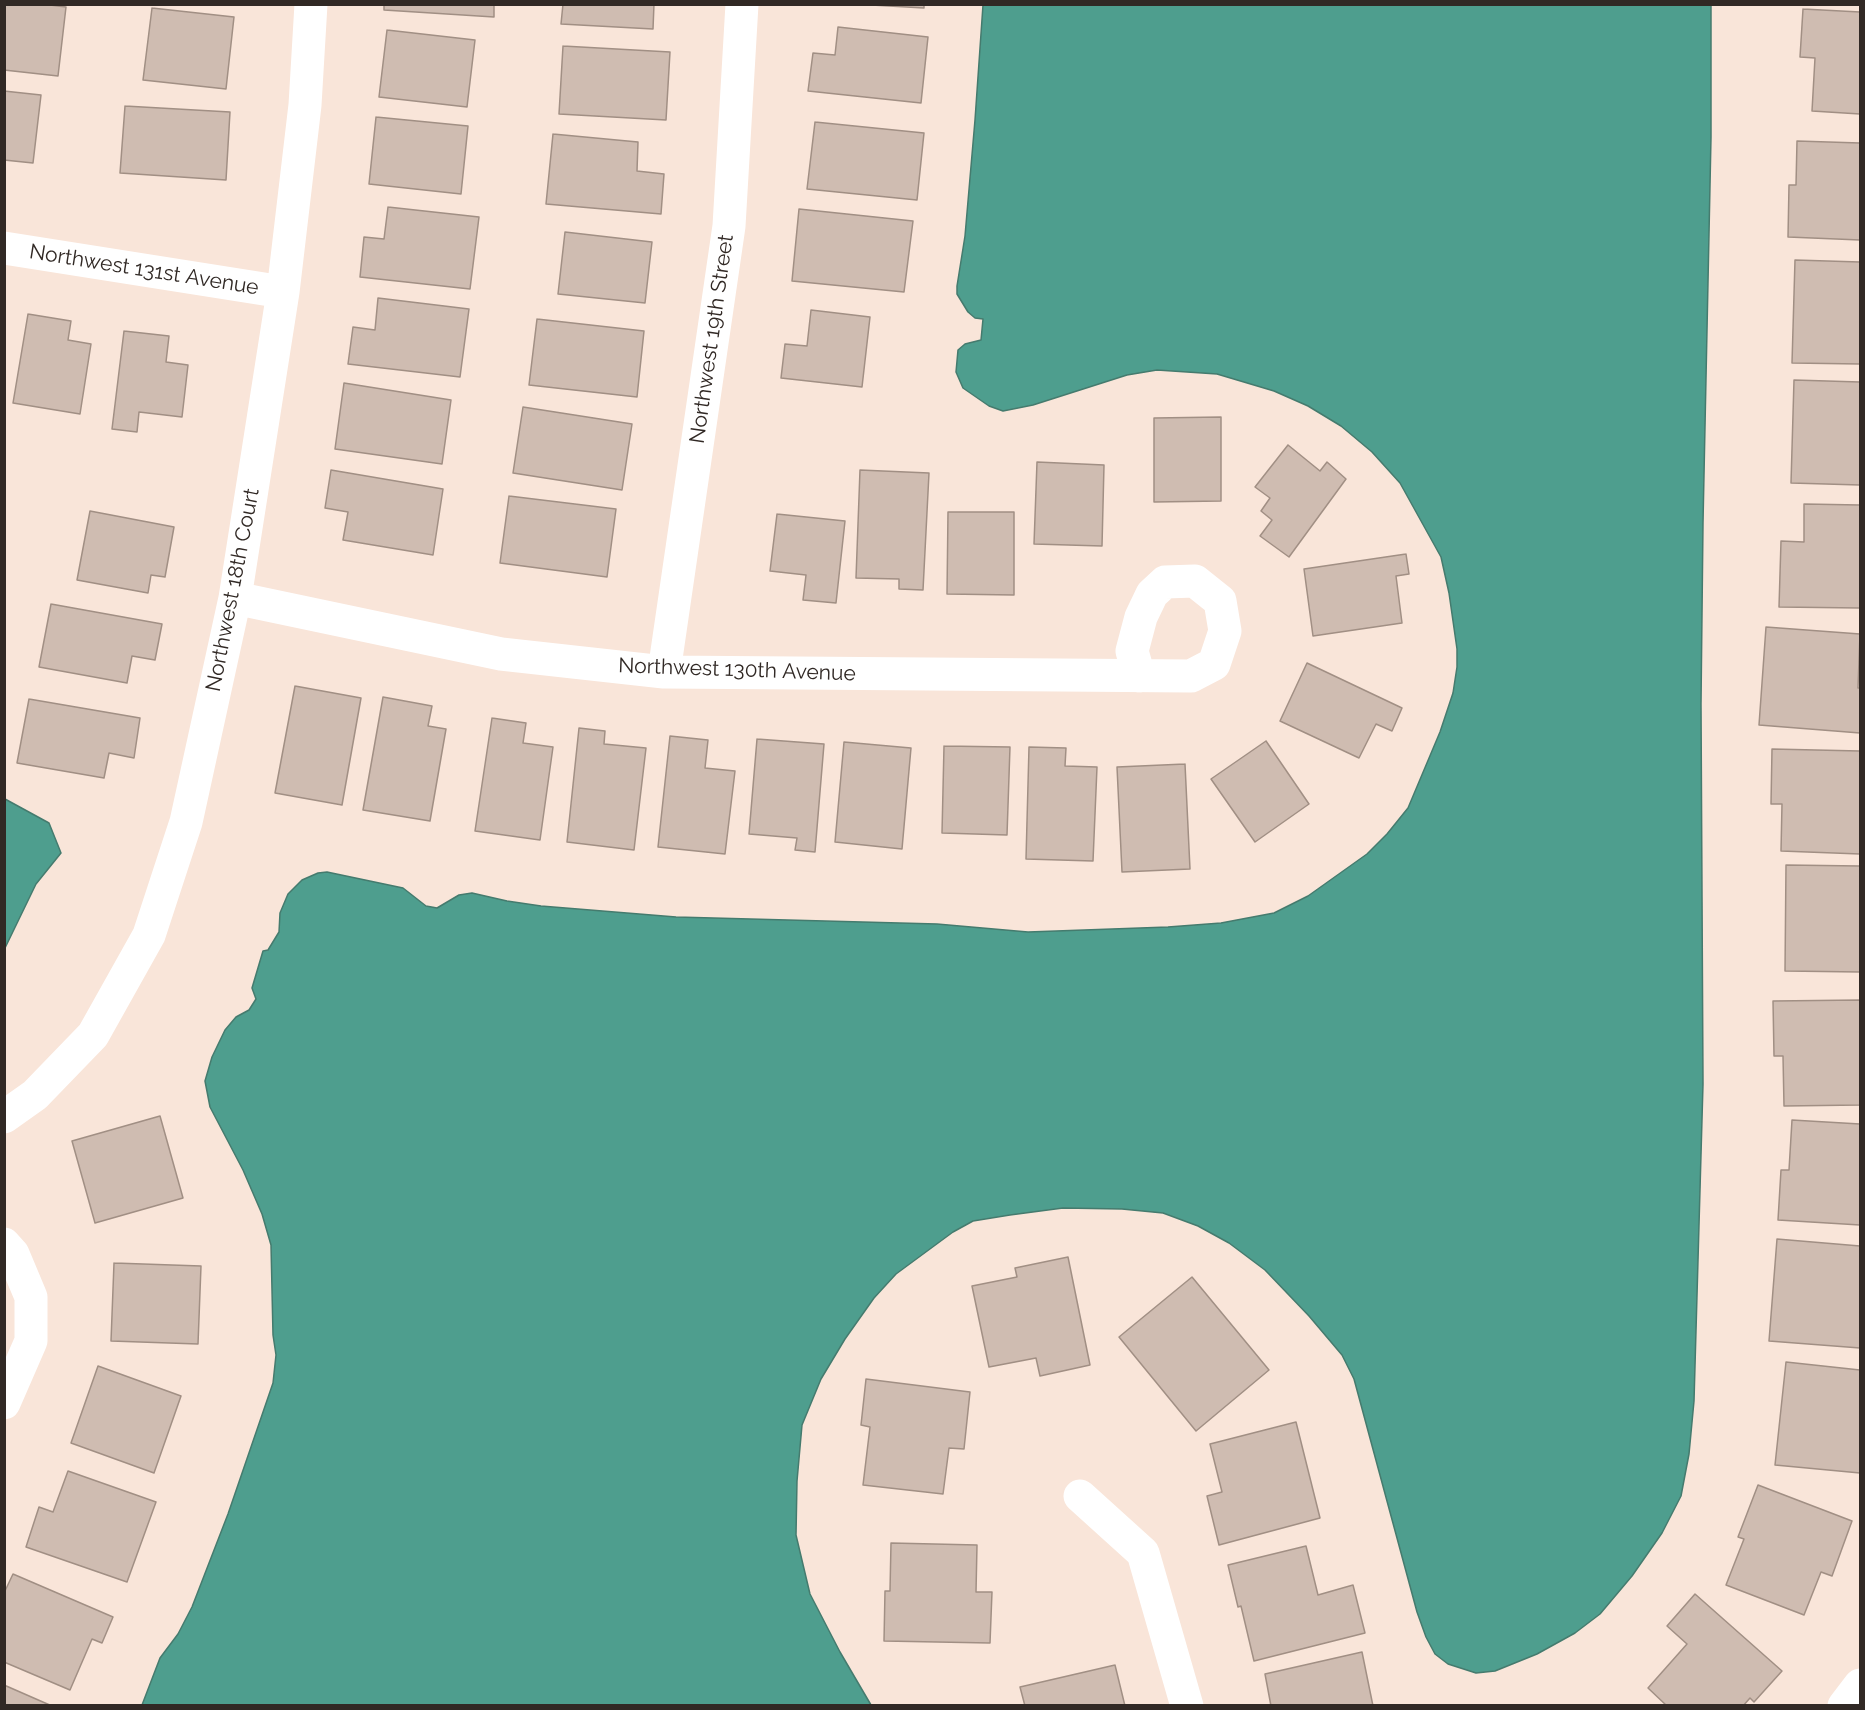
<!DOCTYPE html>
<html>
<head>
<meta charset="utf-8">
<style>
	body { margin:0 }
	#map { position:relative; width:1865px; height:1710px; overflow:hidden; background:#f9e5d9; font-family:Raleway,sans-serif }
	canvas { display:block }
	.frame { position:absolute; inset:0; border:6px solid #312925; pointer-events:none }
</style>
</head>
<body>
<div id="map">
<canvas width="1865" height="1710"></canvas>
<div class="frame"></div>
</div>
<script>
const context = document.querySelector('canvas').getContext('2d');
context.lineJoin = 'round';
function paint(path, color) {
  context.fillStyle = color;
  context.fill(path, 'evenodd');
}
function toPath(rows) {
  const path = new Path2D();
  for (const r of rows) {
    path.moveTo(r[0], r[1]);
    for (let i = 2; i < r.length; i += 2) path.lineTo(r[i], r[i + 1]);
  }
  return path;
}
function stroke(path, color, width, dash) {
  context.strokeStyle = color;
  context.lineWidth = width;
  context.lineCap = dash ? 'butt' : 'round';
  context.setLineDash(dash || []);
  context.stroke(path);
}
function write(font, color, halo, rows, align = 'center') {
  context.font = font + ' Raleway,sans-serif';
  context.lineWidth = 4.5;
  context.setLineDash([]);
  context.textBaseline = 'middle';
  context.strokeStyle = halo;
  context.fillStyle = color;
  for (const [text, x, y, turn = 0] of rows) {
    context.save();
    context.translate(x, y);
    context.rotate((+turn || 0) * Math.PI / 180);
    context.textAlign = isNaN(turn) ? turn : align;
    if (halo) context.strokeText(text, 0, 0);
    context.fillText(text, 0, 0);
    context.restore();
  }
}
const water = toPath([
	[983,5,1711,5,1711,137,1703,523,1701,704,1703,1084,1694,1401,1689,1454,1681,1496,1662,1533,1632,1576,1600,1614,1575,1633,1537,1654,1495,1671,1476,1673,1448,1664,1435,1654,1426,1637,1417,1612,1354,1379,1342,1355,1309,1316,1265,1270,1229,1243,1198,1226,1163,1213,1122,1209,1063,1208,1010,1215,973,1221,953,1232,896,1274,874,1298,845,1339,821,1379,802,1425,797,1481,796,1535,810,1594,840,1652,871,1705,142,1705,160,1658,178,1634,192,1607,228,1514,273,1383,276,1355,273,1335,271,1245,262,1214,243,1170,210,1107,205,1081,212,1057,225,1030,236,1017,249,1010,256,999,252,988,263,951,268,950,279,932,280,913,288,894,302,880,318,873,327,872,403,888,426,906,437,908,459,895,472,893,507,901,541,906,676,917,937,924,1028,932,1168,927,1221,923,1274,913,1308,896,1367,854,1387,834,1408,808,1440,732,1453,693,1457,667,1457,649,1449,593,1441,557,1400,483,1372,452,1341,426,1308,406,1274,391,1217,374,1157,370,1127,375,1033,405,1003,411,989,406,963,388,956,372,958,350,965,344,981,340,983,319,975,318,968,312,957,294,957,286,965,236,975,120,983,5],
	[5,799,49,823,61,853,36,884,5,948,5,799]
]);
paint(water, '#4e9e8e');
stroke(water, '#457b6e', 1.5);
const building = toPath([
	[4,4,42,4,66,7,58,76,4,70,4,4],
	[384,4,494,4,494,17,384,10,384,4],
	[563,4,654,4,653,29,561,24,563,4],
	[854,4,924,4,924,8,854,4],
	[152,8,234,17,226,89,143,80,152,8],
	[1803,9,1860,12,1860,114,1812,111,1815,58,1800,57,1803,9],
	[838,27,928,37,921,103,808,91,813,53,835,55,838,27],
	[387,30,475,40,467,107,379,97,387,30],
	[563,46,670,52,666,120,559,114,563,46],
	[4,91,41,95,33,163,4,160,4,91],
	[125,106,230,112,226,180,120,173,125,106],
	[376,117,468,126,461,194,369,184,376,117],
	[815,122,924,133,917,200,807,189,815,122],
	[553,134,638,142,637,171,664,174,661,214,546,204,553,134],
	[1797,141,1860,143,1860,240,1788,237,1789,185,1796,185,1797,141],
	[388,207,479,217,470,289,360,277,364,237,384,239,388,207],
	[799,209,913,221,904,292,792,281,799,209],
	[565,232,652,242,645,303,558,294,565,232],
	[1795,260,1860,262,1860,364,1792,363,1795,260],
	[378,298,469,309,460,377,348,364,353,327,375,330,378,298],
	[811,310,870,317,862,387,781,378,785,344,807,346,811,310],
	[28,314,71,321,68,340,91,344,80,414,13,403,28,314],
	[537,319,644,331,637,397,529,385,537,319],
	[124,331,169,336,166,362,188,365,182,417,139,412,137,432,112,429,124,331],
	[1794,380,1860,382,1860,485,1791,483,1794,380],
	[344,383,451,400,442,464,335,449,344,383],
	[523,407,632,424,622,490,513,473,523,407],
	[1221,417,1221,501,1154,502,1154,418,1221,417],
	[1288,445,1320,471,1327,462,1346,479,1289,557,1260,536,1272,520,1261,511,1270,498,1255,487,1288,445],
	[1037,462,1104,465,1102,546,1034,544,1037,462],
	[331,470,443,489,433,555,343,540,348,512,325,508,331,470],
	[860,470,929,473,923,590,899,589,899,579,856,578,860,470],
	[509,496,616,509,607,577,500,563,509,496],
	[1804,504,1860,505,1860,608,1779,607,1781,541,1804,542,1804,504],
	[90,511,174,527,165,577,151,575,148,593,77,580,90,511],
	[948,512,1014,512,1014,595,947,594,948,512],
	[777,514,845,521,836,603,803,600,806,575,770,571,777,514],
	[1406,554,1409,574,1396,576,1402,623,1313,636,1304,569,1406,554],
	[51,604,162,624,155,660,132,656,127,683,39,667,51,604],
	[1766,627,1860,634,1858,688,1860,688,1860,733,1759,725,1766,627],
	[1307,663,1402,708,1392,731,1376,724,1359,758,1280,721,1307,663],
	[295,686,361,698,342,805,275,793,295,686],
	[383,697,432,706,428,726,446,729,430,821,363,810,383,697],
	[29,699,140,718,134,758,109,753,104,778,17,763,29,699],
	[492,718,526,723,523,743,553,747,540,840,475,831,492,718],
	[579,728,605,731,604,744,646,748,634,850,567,842,579,728],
	[670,736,708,740,705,768,735,771,725,854,658,847,670,736],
	[757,739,824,744,815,852,795,850,797,838,749,834,757,739],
	[1266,741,1309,804,1255,842,1211,779,1266,741],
	[844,742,911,748,902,849,835,842,844,742],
	[944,746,1010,747,1007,835,942,833,944,746],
	[1029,747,1066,748,1065,766,1097,767,1093,861,1026,859,1029,747],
	[1772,749,1860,751,1860,854,1781,851,1782,804,1771,804,1772,749],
	[1185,764,1190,869,1122,872,1117,767,1185,764],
	[1786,865,1860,866,1860,972,1785,971,1786,865],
	[1860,1000,1860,1105,1784,1106,1783,1056,1774,1056,1773,1001,1860,1000],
	[160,1116,183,1198,95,1223,72,1141,160,1116],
	[1792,1120,1860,1124,1860,1225,1778,1220,1781,1170,1789,1170,1792,1120],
	[1777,1239,1860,1246,1860,1348,1769,1341,1777,1239],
	[1068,1257,1090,1365,1040,1376,1036,1358,989,1367,972,1286,1017,1277,1015,1268,1068,1257],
	[114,1263,201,1266,198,1344,111,1341,114,1263],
	[1192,1277,1269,1370,1196,1431,1119,1337,1192,1277],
	[1786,1362,1860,1370,1860,1473,1775,1465,1786,1362],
	[98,1366,181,1396,154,1473,71,1443,98,1366],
	[866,1379,970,1392,964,1449,949,1448,943,1494,863,1485,870,1427,861,1425,866,1379],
	[1296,1422,1320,1518,1219,1545,1207,1496,1222,1492,1210,1444,1296,1422],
	[68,1471,156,1502,127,1582,26,1547,39,1507,53,1512,68,1471],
	[1758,1485,1852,1521,1832,1576,1821,1572,1804,1615,1726,1585,1744,1539,1738,1537,1758,1485],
	[891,1543,977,1545,976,1592,992,1592,990,1643,884,1641,885,1591,890,1591,891,1543],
	[1306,1546,1318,1595,1353,1585,1365,1633,1254,1661,1241,1606,1238,1607,1228,1565,1306,1546],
	[13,1574,113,1617,102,1643,92,1639,70,1690,4,1662,4,1593,13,1574],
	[1695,1594,1782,1671,1754,1702,1750,1698,1743,1706,1667,1706,1648,1688,1687,1644,1667,1626,1695,1594],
	[1362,1652,1373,1706,1271,1706,1265,1674,1362,1652],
	[1115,1665,1125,1706,1025,1706,1020,1687,1115,1665],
	[4,1685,52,1706,4,1706,4,1685]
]);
paint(building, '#cfbcb1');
stroke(building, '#a18f84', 1.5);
stroke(toPath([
	[4,248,283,292],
	[235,598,501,654,664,672,1191,676,1214,664,1225,631,1220,601,1195,581,1165,582,1152,594,1141,617,1132,651,1139,676],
	[664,672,729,226,742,4],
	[4,1117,35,1095,93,1035,149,935,186,822,235,598,283,292,305,105,311,4],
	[4,1244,13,1254,31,1297,31,1341,4,1403],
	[1080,1496,1143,1553,1187,1706],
	[1844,1706,1860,1685]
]), '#fff', 33);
write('21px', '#312925', '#fff', [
	["Northwest 131st Avenue",144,270,9],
	["Northwest 19th Street",712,339,-82],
	["Northwest 18th Court",233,590,-79],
	["Northwest 130th Avenue",737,670,2]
]);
</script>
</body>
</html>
